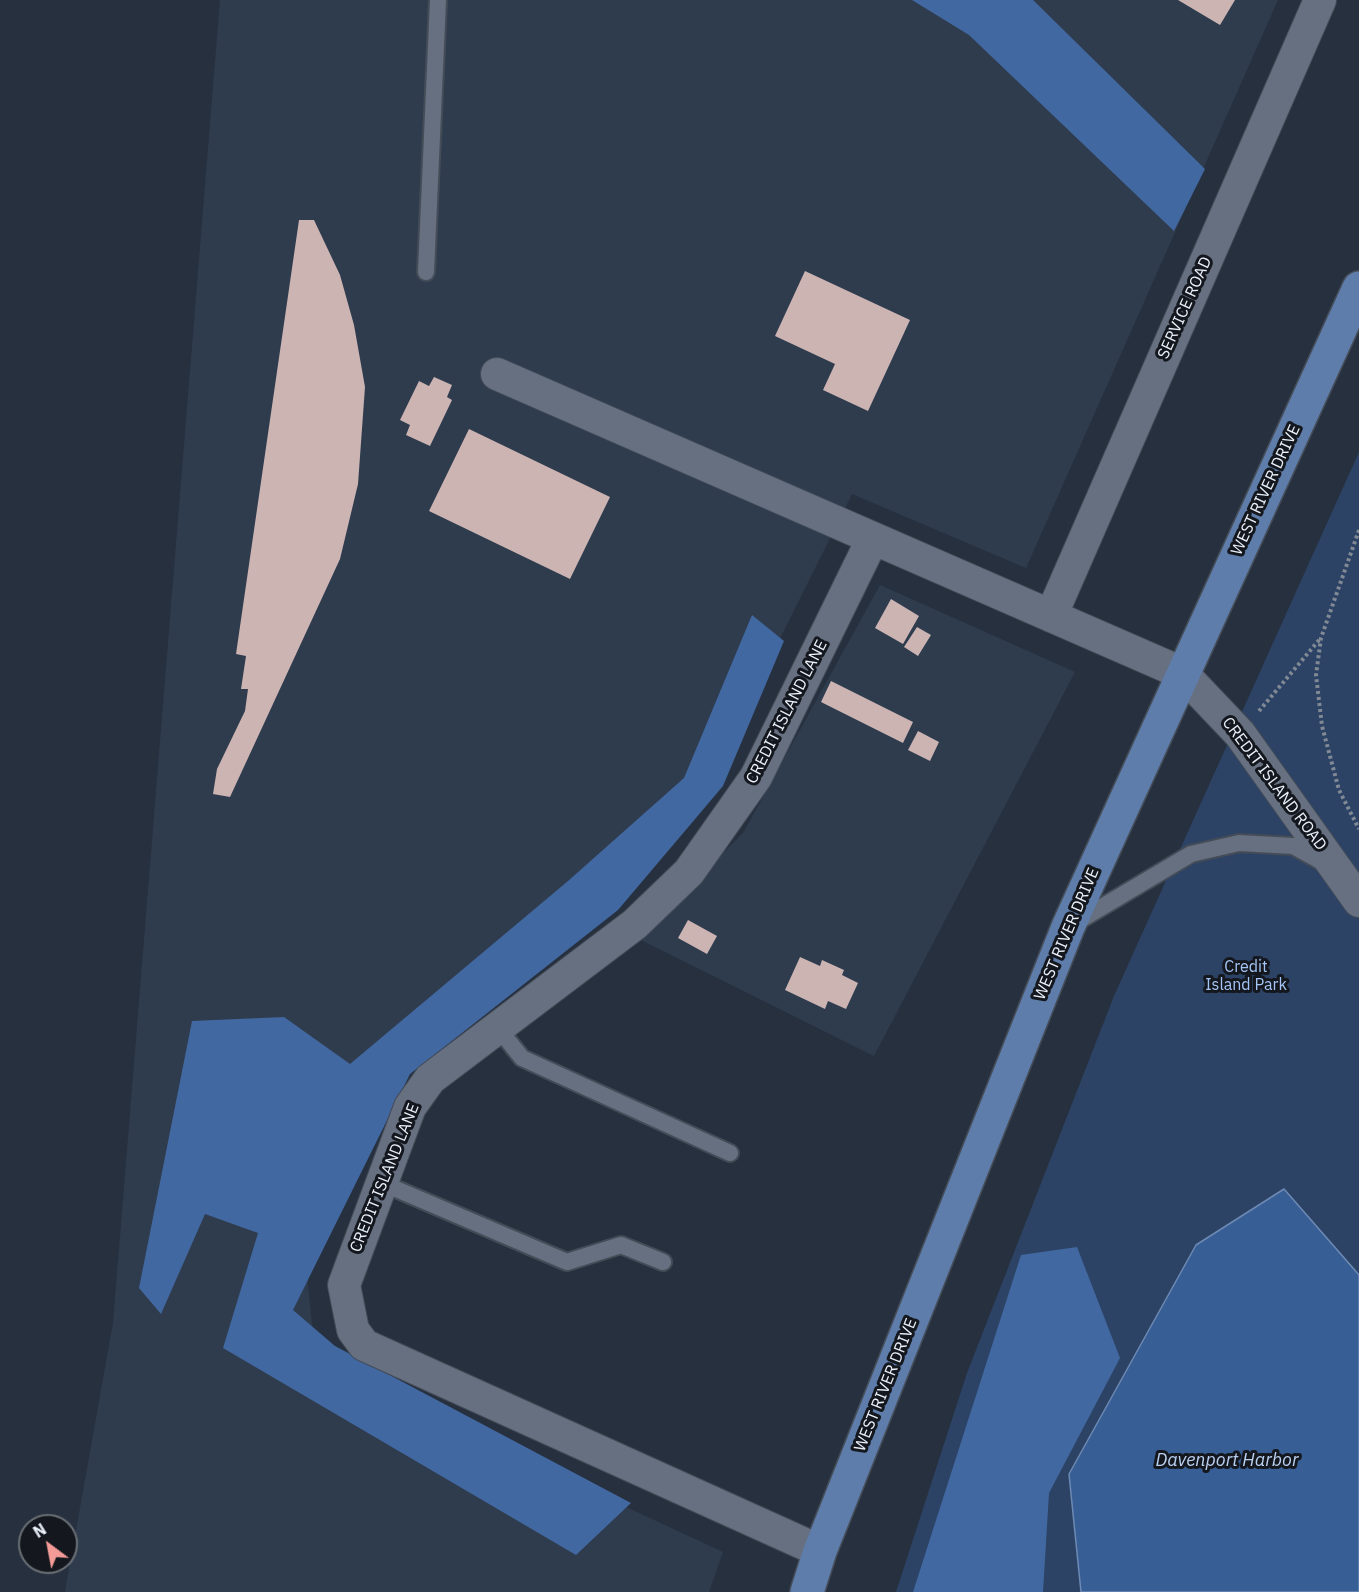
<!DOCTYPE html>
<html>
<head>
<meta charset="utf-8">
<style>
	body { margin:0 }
	#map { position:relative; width:1359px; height:1592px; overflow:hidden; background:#27303e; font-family:"IBM Plex Sans",sans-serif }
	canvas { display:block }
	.north { position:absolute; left:18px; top:1514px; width:60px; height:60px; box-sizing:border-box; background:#14181e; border:2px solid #6a6f76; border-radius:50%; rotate:328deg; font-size:16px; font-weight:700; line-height:24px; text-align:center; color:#eaf1fa }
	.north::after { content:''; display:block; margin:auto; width:21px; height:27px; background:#f59b97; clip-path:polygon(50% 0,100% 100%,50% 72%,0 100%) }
</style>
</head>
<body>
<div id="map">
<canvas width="1359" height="1592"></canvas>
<div class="north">N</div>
</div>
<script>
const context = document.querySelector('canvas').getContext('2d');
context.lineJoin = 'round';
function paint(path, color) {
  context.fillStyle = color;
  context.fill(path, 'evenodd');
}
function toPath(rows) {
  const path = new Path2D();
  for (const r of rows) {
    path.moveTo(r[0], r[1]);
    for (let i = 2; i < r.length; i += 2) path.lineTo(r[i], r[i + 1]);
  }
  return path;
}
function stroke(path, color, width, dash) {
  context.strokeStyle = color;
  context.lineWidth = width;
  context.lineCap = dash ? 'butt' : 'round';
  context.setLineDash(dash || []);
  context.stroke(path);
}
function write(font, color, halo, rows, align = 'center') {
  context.font = font + ' "IBM Plex Sans",sans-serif';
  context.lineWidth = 6;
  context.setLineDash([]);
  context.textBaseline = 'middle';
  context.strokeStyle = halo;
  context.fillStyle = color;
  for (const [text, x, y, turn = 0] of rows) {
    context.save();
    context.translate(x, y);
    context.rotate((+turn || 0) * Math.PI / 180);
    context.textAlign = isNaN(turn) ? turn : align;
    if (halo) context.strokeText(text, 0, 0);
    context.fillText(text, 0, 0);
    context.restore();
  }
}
paint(toPath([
	[220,0,1278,0,1026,568,852,494,713,773,412,1052,304,1246,316,1363,723,1552,709,1592,65,1592,113,1323],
	[880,585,1075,672,874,1056,637,938,743,833]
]), '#2f3c4e');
paint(toPath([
	[1359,452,1359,1275,1284,1189,1196,1245,1069,1473,1081,1592,896,1592,967,1373,1114,996]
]), '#2c4365');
paint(toPath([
	[912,0,1033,0,1205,169,1174,231,969,35],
	[752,615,784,641,723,786,618,910,410,1074,293,1310,335,1346,631,1503,576,1555,223,1348,258,1233,205,1214,161,1314,139,1288,192,1021,284,1017,350,1064,568,881,684,778],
	[1077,1247,1120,1358,1049,1493,1043,1592,913,1592,1021,1255]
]), '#4268a1');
const water = toPath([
	[1284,1189,1359,1275,1359,1592,1081,1592,1069,1474,1196,1245,1284,1189]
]);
paint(water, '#385e96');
stroke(water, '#6d8ab4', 1.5);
paint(toPath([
	[1178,0,1235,0,1220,25],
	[299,220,314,220,340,275,354,325,365,387,358,484,340,559,230,797,213,794,217,769,245,711,248,689,241,689,246,656,236,654],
	[805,271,910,320,868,411,823,390,835,364,775,336],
	[434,377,452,385,447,397,452,400,430,446,406,435,410,425,400,420,419,381,429,386],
	[469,429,610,497,570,579,429,511],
	[891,599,919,616,903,644,875,628],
	[917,627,931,635,918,656,904,647],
	[831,681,913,722,903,743,821,702],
	[918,731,939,742,930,761,908,750],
	[688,920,717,936,707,954,678,938],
	[800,957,820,966,822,960,844,970,842,975,858,983,846,1009,828,1001,825,1009,785,990]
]), '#ccb4b3');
const service = toPath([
	[426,272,438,0],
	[1075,923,1191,854,1239,843,1293,846,1324,863],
	[498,1028,522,1058,730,1153],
	[382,1183,567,1262,621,1245,663,1262]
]);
const minor = toPath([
	[497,374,1182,673,1240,734,1359,901],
	[1051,616,1320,0],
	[820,1551,364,1345,353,1330,344,1285,410,1107,430,1079,635,924,689,872,756,777,873,538]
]);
const primary = toPath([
	[807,1592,820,1551,1068,927,1359,288]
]);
stroke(service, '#444c58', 20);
stroke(minor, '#444c58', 34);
stroke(primary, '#444c58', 36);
stroke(toPath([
	[1359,530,1321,638,1316,675,1322,726,1339,790,1359,829],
	[1259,711,1320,639]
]), '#818995', 4, [3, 3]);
stroke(service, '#667080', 16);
stroke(minor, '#667080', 32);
stroke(primary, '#5e7daa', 33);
write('16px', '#eaf1fa', '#14181e', [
	["SERVICE ROAD",1185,308,-66],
	["WEST RIVER DRIVE",1266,490,-65],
	["CREDIT ISLAND LANE",787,712,-63],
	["CREDIT ISLAND ROAD",1274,784,53],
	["WEST RIVER DRIVE",1067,934,-67],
	["CREDIT ISLAND LANE",385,1178,-68],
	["WEST RIVER DRIVE",886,1385,-68]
]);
write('16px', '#a4c5f5', '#14181e', [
	["Credit",1246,967],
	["Island Park",1246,985]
]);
write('italic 18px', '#bbd1f2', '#14181e', [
	["Davenport Harbor",1227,1461]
]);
</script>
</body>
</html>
